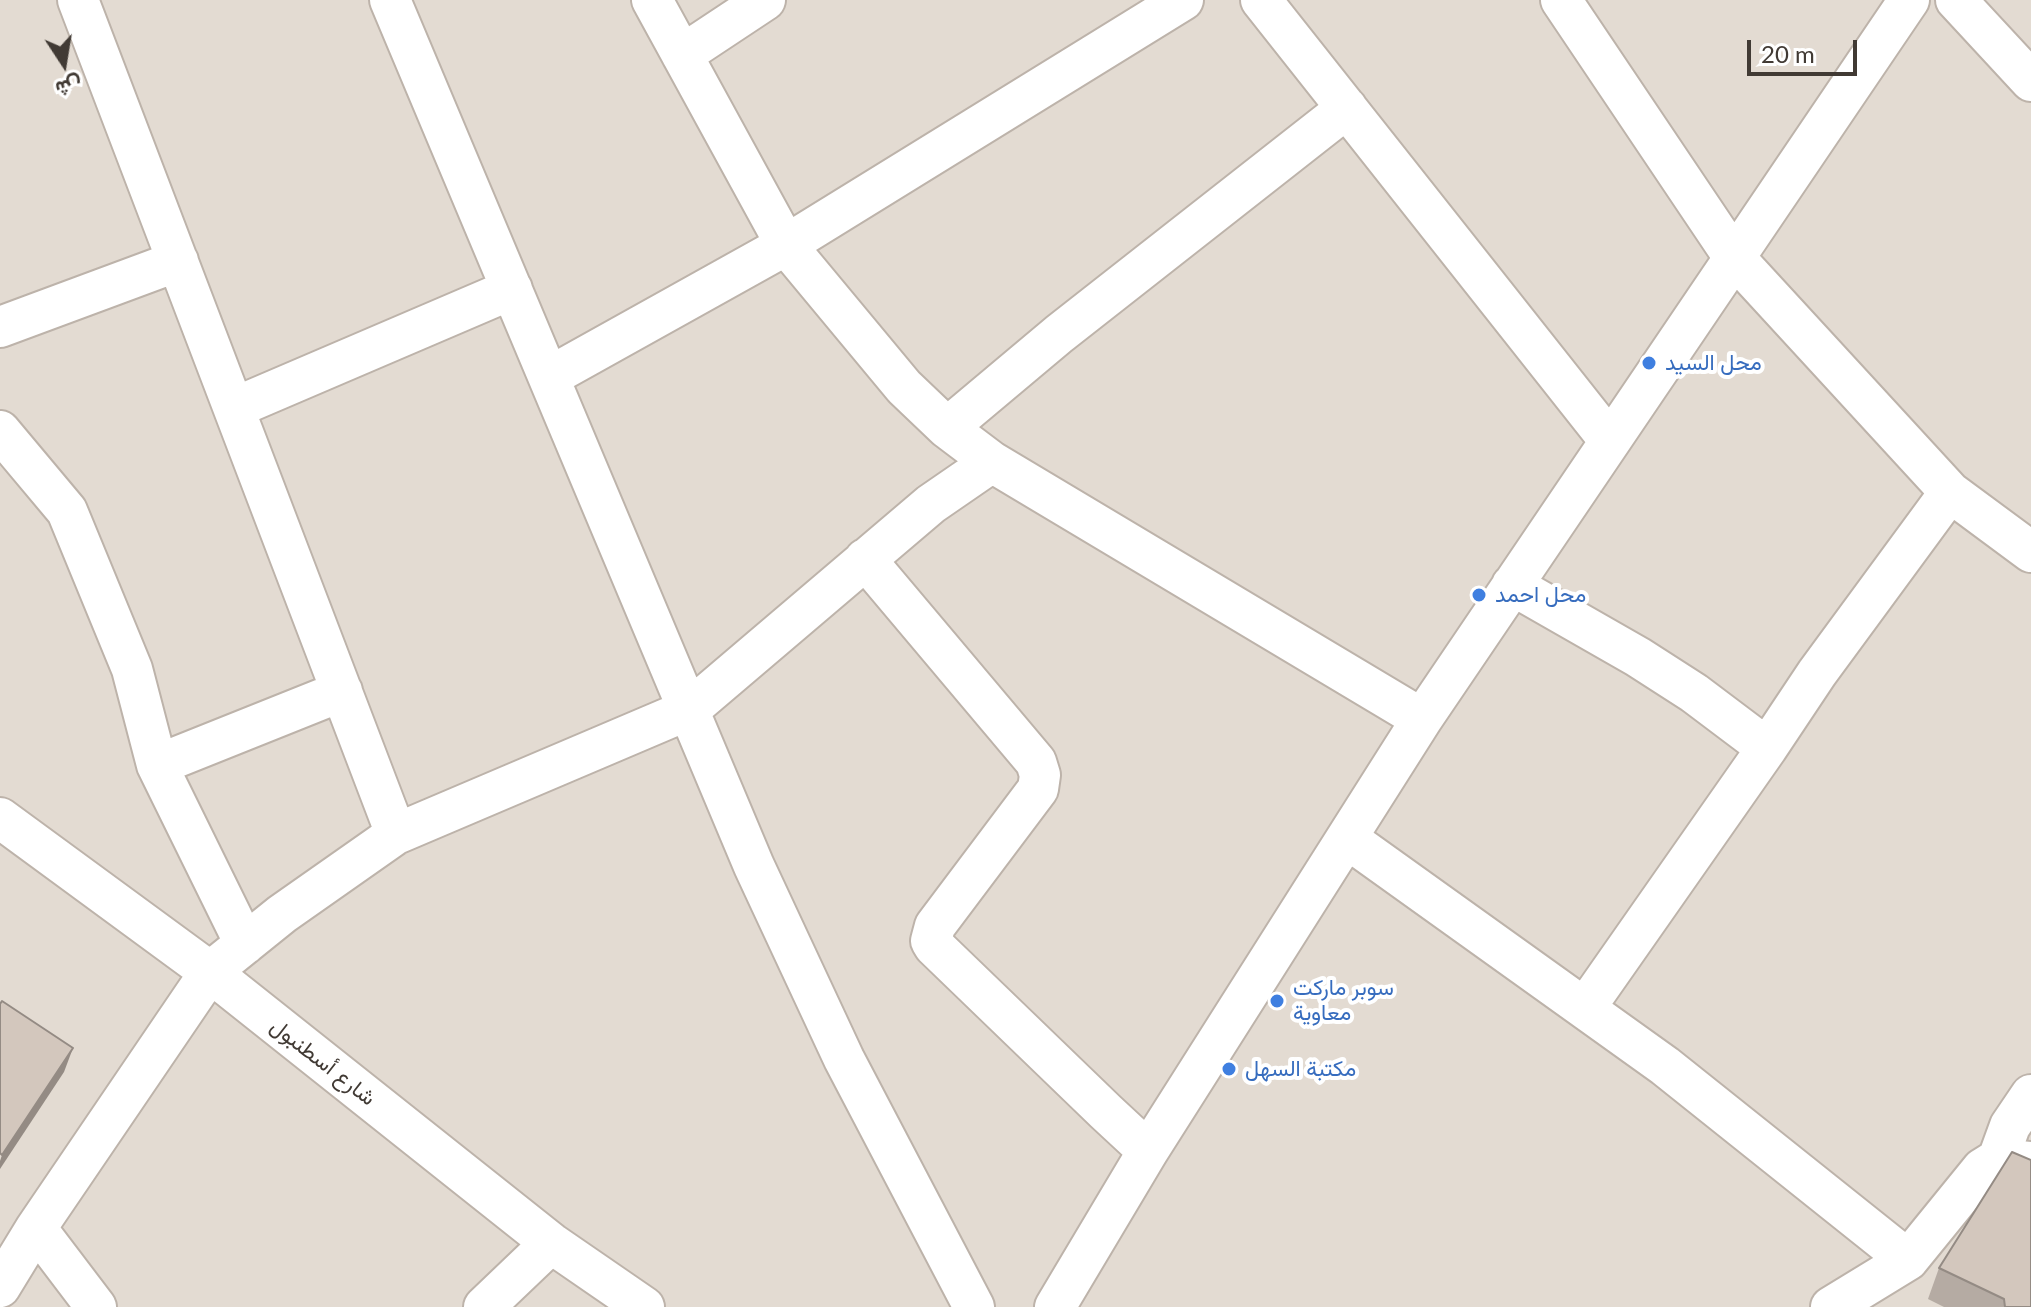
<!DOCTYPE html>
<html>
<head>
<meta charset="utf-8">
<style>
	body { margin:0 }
	#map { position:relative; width:2031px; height:1307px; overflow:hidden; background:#f0eae4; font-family:Lato,Vazirmatn,sans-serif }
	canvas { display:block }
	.north { position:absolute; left:24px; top:24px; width:80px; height:80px; -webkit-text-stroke:6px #fff; paint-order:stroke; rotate:168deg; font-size:22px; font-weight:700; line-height:32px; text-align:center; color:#413a34 }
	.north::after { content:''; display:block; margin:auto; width:28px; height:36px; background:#413a34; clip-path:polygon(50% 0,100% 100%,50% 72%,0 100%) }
	.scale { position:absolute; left:1747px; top:40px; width:110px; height:36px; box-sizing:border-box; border:4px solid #413a34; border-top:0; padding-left:10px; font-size:24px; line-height:28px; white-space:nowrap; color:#413a34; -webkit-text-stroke:6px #fff; paint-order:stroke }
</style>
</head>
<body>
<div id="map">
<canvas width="2031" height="1307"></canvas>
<div class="north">ش</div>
<div class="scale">20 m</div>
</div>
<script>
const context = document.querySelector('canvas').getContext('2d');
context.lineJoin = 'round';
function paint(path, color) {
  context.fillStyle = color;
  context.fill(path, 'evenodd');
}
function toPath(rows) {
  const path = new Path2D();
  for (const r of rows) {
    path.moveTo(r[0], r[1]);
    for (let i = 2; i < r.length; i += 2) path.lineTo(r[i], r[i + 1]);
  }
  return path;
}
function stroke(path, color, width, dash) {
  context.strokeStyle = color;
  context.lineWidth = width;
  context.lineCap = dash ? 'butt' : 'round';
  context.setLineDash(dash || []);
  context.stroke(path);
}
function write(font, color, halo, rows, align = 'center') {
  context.font = font + ' Lato,Vazirmatn,sans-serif';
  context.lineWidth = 8;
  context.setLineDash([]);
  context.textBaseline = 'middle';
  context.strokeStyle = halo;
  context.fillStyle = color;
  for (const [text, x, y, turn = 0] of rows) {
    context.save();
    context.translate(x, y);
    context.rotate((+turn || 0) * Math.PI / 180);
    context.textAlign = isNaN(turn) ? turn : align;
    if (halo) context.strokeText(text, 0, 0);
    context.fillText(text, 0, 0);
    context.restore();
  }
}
paint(toPath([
	[0,0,2031,0,2031,1307,0,1307]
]), '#e3dbd2');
const minor = toPath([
	[78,0,396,834],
	[390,0,754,866,844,1059,974,1307],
	[652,0,786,245,904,387,947,428,992,462,1422,719],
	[1261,0,1610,441],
	[1561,0,1733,256,1950,492,2031,552],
	[1956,0,2031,81],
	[682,55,765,0],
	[0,327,178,261],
	[549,377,786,245,1183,0],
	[234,408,512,289],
	[947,428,1059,334,1347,108],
	[0,431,67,511,132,669,157,765,245,944],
	[865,559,1036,762,1040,775,1038,789,935,926,931,941,934,946,1106,1112,1148,1151],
	[1512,585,1638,657,1694,693,1767,748,1817,673,1950,492],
	[157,765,342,691],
	[0,818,210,972,551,1243,644,1307],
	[1348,839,1665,1066,1908,1260],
	[1585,1008,1767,748],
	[1998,1159,2010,1126,2031,1095],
	[36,1228,96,1307],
	[0,1287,36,1228,210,972,282,914,396,834,690,709,931,504,992,462],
	[484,1307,551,1243],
	[1055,1307,1148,1151,1422,719,1909,0],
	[1831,1307,1908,1260,1982,1169,1998,1159,2031,1162]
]);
stroke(minor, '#bdb3aa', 44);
stroke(minor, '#fff', 40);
paint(toPath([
	[1939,1268,2031,1307,1944,1307,1928,1299]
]), '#b5aba3');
paint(toPath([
	[73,1048,64,1072,0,1169,0,1161,2,1155]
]), '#948b84');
const building = toPath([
	[2,1001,73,1048,2,1155,0,1153,0,1004,2,1001],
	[2012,1152,2031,1160,2031,1307,2005,1307,2004,1299,1939,1268,2012,1152]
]);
paint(building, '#d3c7bd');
stroke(building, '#948b84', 2);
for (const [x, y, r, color] of [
	[1649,363,8,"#3f7fe0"],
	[1479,595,8,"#3f7fe0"],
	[1277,1001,8,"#3f7fe0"],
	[1229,1069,8,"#3f7fe0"]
]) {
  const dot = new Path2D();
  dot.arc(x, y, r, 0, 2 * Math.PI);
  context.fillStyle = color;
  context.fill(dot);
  stroke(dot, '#fff', 3);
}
write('22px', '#366cbe', '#fff', [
	["محل السيد",1665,363],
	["محل احمد",1495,595],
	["سوبر ماركت",1293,988],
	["معاوية",1293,1013],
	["مكتبة السهل",1245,1069]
], 'left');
write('22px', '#413a34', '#fff', [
	["شارع أسطنبول",323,1062,38]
]);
</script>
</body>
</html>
